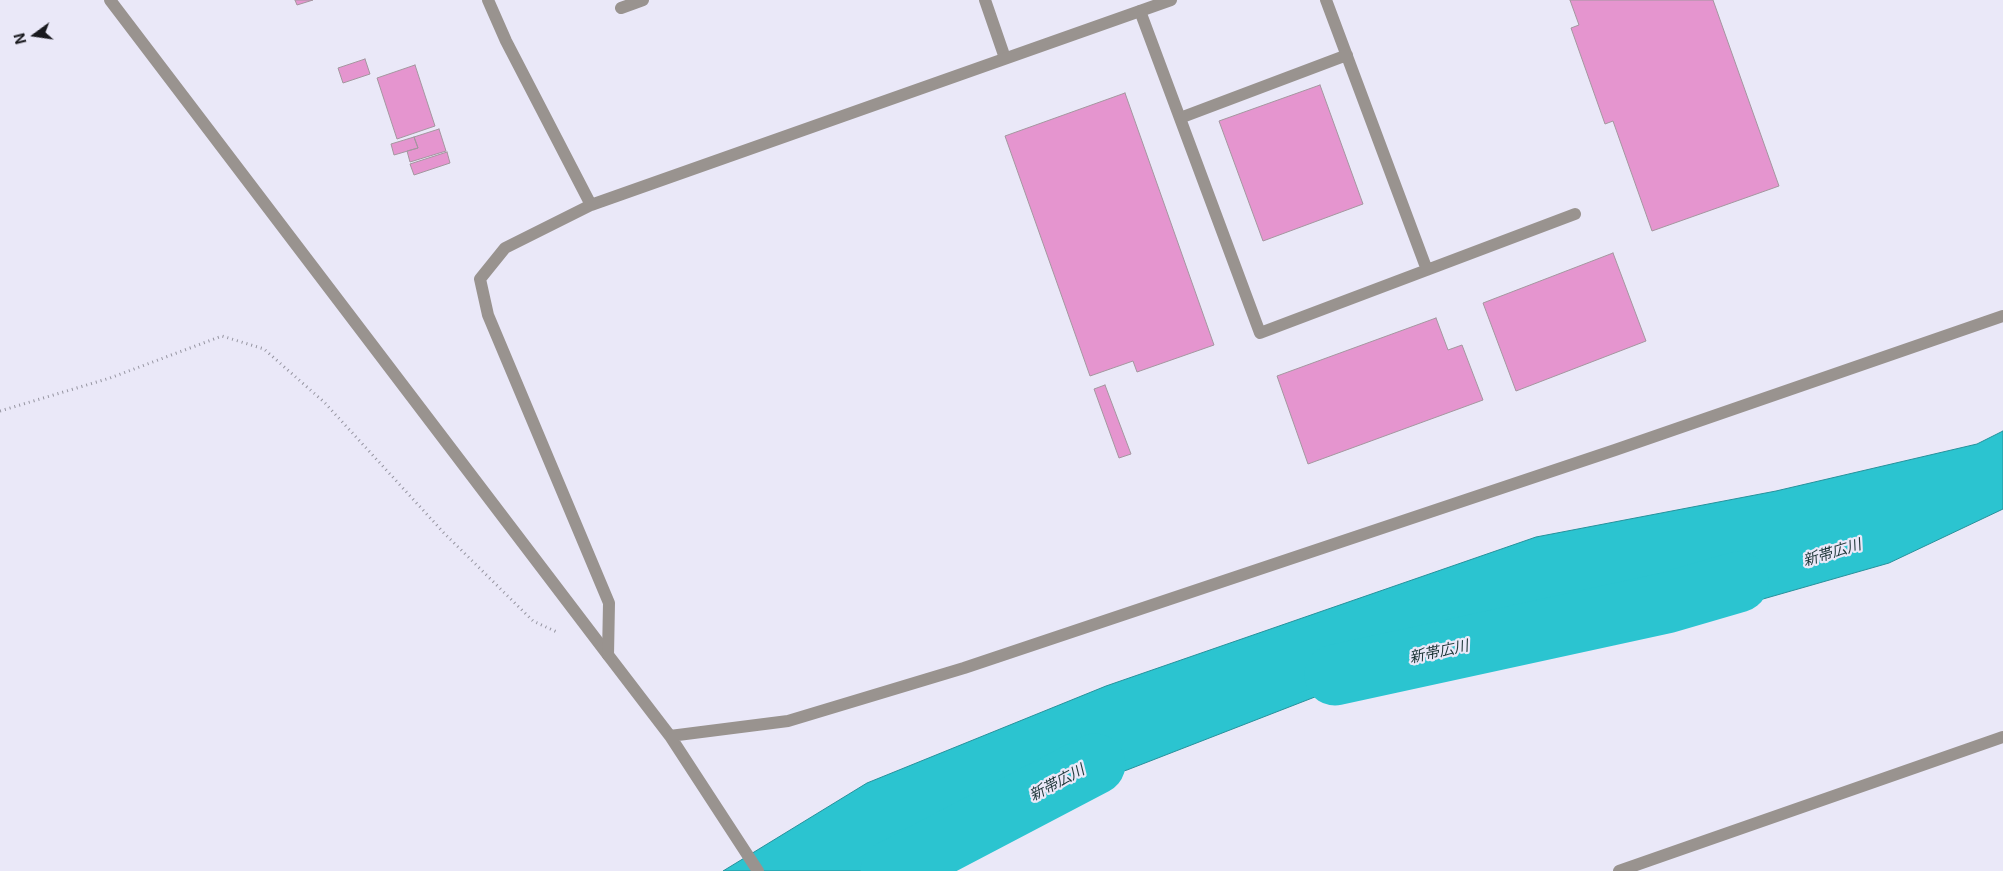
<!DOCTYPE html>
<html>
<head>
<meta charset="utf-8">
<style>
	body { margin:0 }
	#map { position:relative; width:2003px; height:871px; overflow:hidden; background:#eae8f8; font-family:Inter,sans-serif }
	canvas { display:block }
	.north { position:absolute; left:10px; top:10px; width:50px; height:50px; -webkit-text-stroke:4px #eae8f8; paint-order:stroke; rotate:256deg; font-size:14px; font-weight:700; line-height:20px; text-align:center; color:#19191e }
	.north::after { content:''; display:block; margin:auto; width:18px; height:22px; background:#19191e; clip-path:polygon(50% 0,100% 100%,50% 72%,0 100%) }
</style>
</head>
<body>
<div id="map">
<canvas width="2003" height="871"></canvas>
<div class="north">N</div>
</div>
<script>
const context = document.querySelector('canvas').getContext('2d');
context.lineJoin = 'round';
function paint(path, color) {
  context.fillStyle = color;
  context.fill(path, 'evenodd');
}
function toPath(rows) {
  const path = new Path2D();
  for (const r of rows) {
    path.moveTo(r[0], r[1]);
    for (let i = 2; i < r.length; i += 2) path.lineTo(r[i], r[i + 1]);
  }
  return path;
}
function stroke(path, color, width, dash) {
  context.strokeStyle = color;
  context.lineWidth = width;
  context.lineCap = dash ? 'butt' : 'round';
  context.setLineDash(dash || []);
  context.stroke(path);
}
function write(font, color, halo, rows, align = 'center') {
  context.font = font + ' Inter,"Noto Sans JP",sans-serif';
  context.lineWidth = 4.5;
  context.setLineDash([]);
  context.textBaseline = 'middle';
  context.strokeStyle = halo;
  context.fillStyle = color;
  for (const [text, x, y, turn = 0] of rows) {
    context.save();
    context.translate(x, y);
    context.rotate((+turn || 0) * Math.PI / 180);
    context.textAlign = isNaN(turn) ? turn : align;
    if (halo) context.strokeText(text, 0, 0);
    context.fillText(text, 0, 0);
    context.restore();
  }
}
const water = toPath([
	[2003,431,2003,509,1889,563,1742,605,1549,606,1127,770,920,833,866,871,723,871,867,783,1106,686,1536,537,1776,491,1977,444,2003,431]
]);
paint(water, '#2bc4d0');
stroke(water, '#26919b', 1);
stroke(toPath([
	[1335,675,1666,603,1738,582],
	[891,871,1095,764]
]), '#2bc4d0', 61);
const building = toPath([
	[295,0,313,0,297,5,295,0],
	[1570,0,1713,0,1779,186,1652,231,1613,121,1605,124,1571,28,1579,25,1570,0],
	[365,59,370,74,343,83,338,68,365,59],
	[415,65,435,126,397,139,377,78,415,65],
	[1320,85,1363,204,1263,241,1219,121,1320,85],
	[1125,93,1214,345,1137,372,1133,361,1090,376,1005,136,1125,93],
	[439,129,446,151,410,162,407,151,418,148,414,137,439,129],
	[414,137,418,148,394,155,391,144,414,137],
	[447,152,450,163,414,175,410,164,447,152],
	[1613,253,1646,341,1516,391,1483,303,1613,253],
	[1436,318,1448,350,1462,345,1483,400,1308,464,1277,376,1436,318],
	[1105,385,1131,454,1119,458,1094,389,1105,385]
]);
paint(building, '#e595cf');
stroke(building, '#a4969f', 1);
stroke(toPath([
	[0,411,110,378,222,336,264,349,324,402,444,533,533,621,559,633]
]), '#9695a1', 3, [1, 4]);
stroke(toPath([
	[110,0,608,655],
	[985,0,1005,58],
	[1326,0,1427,270],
	[621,8,643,0],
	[1140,11,1260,333,1575,214],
	[1180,118,1347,55]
]), '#99938f', 12);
stroke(toPath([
	[488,0,506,41,591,205],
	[670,736,788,721,964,668,1615,450,2003,316],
	[758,871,670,736,608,655,609,603,488,315,480,279,505,248,591,205,1171,0],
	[1619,871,2003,737]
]), '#99938f', 12);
write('italic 15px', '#1f3739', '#eae8f8', [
	["新帯広川",1832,553,-17],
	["新帯広川",1439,652,-12],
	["新帯広川",1057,783,-28]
]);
</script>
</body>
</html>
